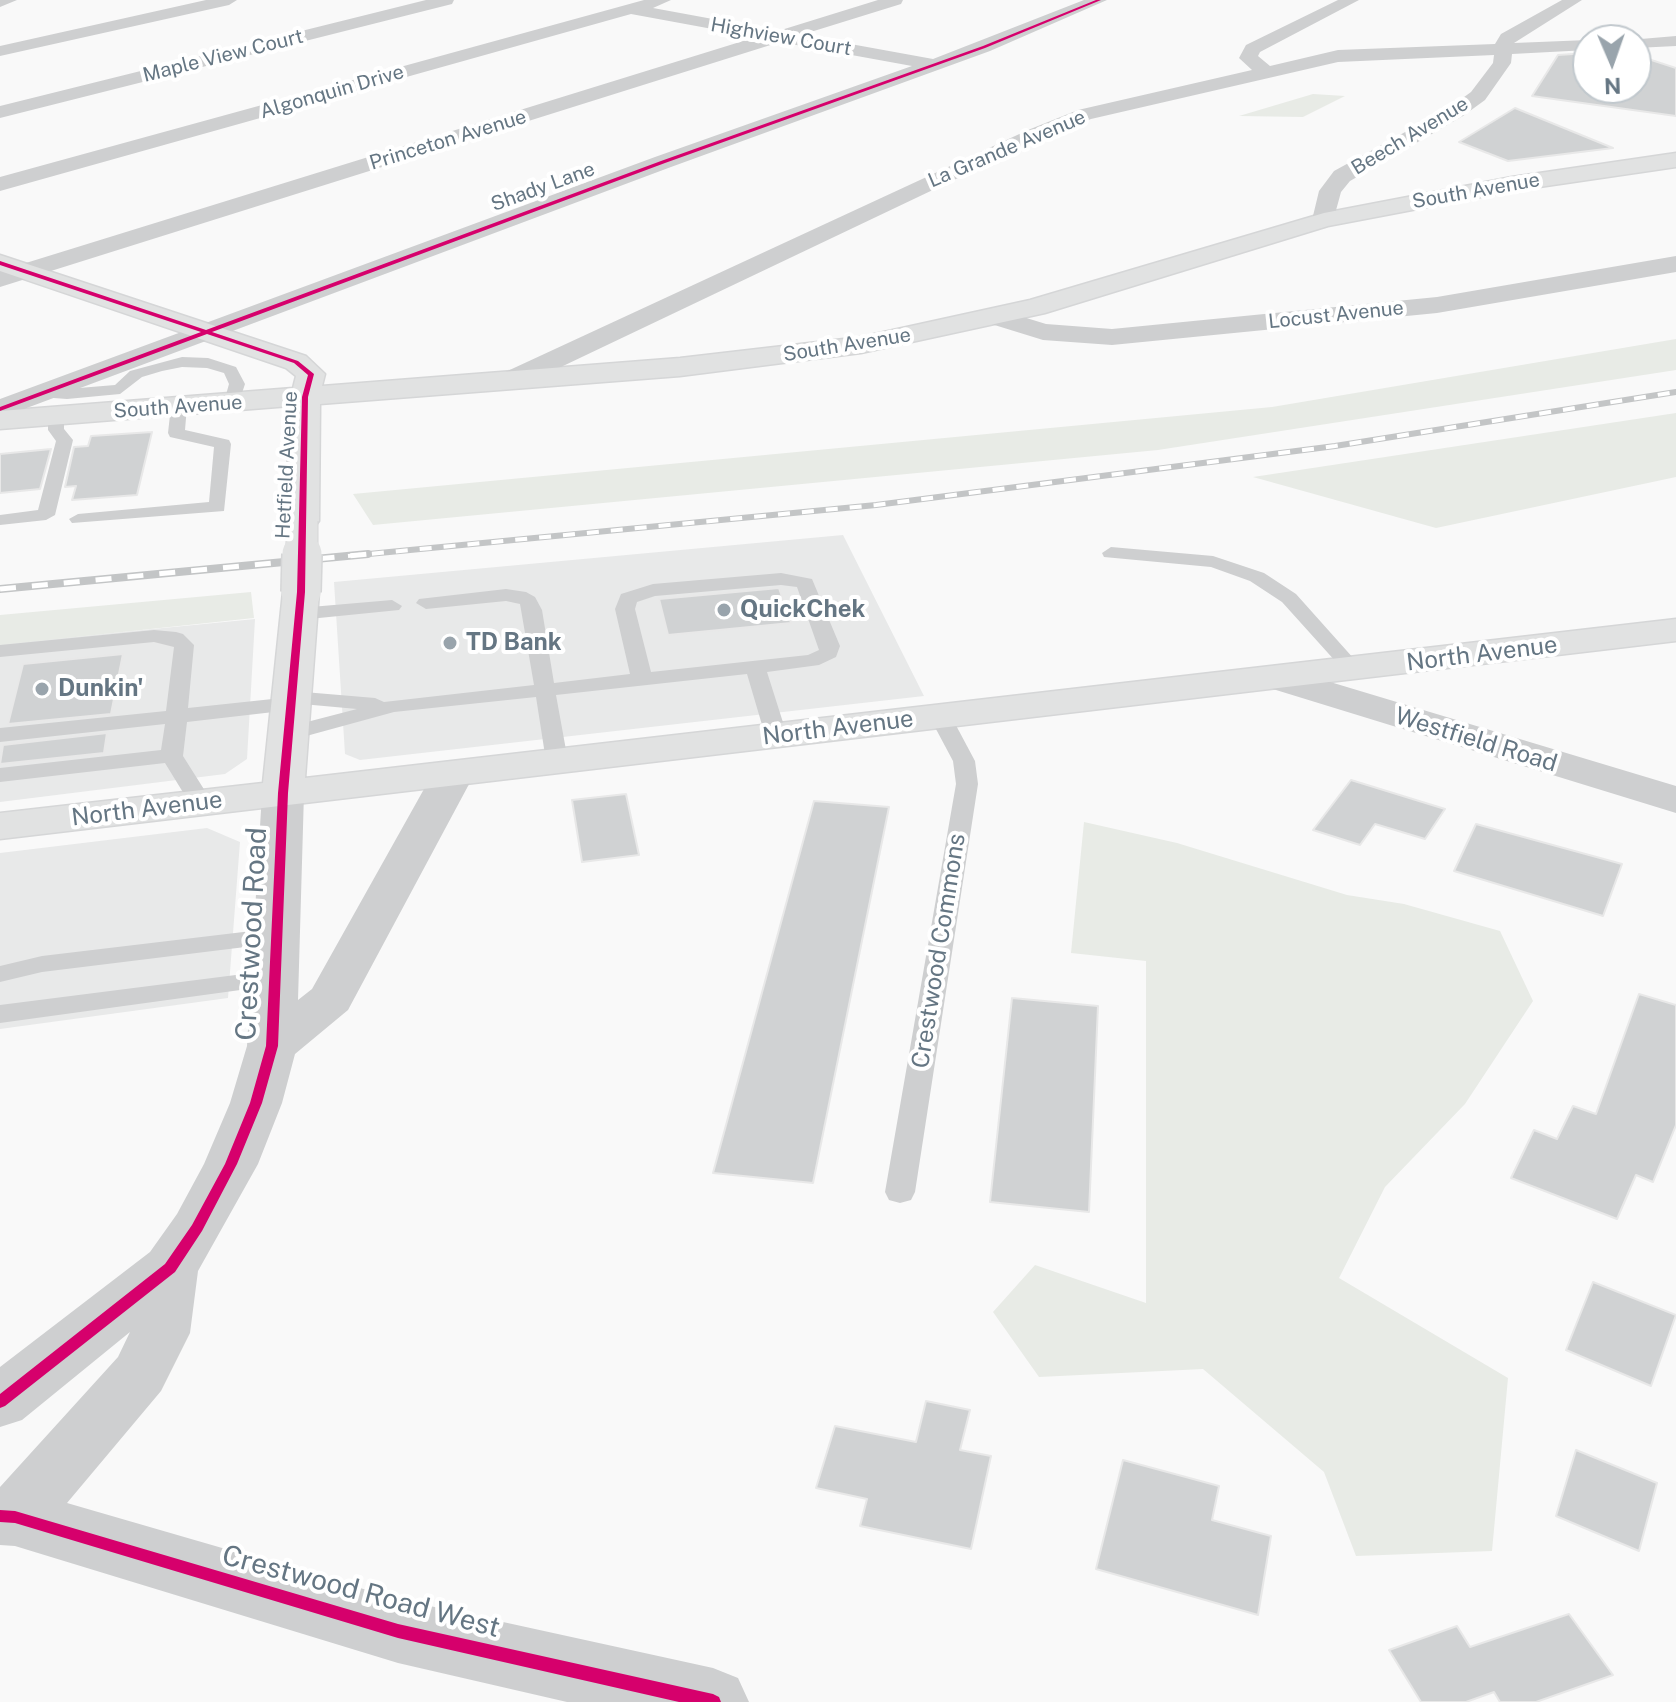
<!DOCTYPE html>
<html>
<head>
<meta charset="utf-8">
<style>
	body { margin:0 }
	#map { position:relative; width:1676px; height:1702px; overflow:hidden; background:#f9f9f9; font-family:"Public Sans",sans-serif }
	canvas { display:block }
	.north { position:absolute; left:1572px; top:24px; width:80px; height:80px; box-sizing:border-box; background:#fff; border:2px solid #c1c8cd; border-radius:50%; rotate:178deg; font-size:22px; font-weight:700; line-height:32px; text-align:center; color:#657683 }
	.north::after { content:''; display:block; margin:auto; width:28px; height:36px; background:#99a4ac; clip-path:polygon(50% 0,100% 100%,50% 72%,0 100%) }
</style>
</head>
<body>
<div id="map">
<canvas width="1676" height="1702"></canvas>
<div class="north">N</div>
</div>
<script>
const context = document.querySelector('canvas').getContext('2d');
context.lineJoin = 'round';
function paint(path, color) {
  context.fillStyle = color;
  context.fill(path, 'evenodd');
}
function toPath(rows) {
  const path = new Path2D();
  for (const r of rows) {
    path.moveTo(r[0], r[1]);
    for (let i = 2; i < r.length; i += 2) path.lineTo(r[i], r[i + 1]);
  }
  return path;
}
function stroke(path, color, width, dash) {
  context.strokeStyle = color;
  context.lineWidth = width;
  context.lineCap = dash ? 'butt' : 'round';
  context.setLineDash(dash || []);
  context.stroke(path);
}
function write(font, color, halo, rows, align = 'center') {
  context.font = font + ' "Public Sans",sans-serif';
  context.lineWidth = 8;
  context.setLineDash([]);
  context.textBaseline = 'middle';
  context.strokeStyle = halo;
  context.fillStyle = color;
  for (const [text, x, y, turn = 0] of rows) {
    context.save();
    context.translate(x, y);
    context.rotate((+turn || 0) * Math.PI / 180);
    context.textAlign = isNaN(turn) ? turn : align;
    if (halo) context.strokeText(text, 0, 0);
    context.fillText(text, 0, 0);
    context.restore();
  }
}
paint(toPath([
	[843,535,924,696,360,760,345,754,334,582],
	[255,619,247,759,225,774,0,802,0,644],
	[207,828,240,842,228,998,0,1029,0,853]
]), '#e8e9e9');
paint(toPath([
	[1313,94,1345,96,1303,117,1239,116],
	[1676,339,1676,370,1158,450,373,525,353,494,1272,407],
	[1676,413,1676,477,1436,528,1253,477],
	[251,592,254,618,0,645,0,615],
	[1084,822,1177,843,1347,895,1404,904,1500,931,1533,1001,1465,1104,1385,1187,1339,1278,1508,1378,1492,1551,1356,1556,1324,1472,1203,1369,1039,1377,993,1312,1035,1265,1146,1303,1146,961,1071,953]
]), '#e8ebe6');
const building = toPath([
	[1588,53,1588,88,1636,88,1636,55,1676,68,1676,116,1532,96,1558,55,1588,53],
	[1515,108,1613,148,1508,161,1459,142,1515,108],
	[152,432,137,495,72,500,76,486,65,487,74,447,88,446,91,436,152,432],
	[51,449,40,489,0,493,0,454,51,449],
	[779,588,791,623,668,635,659,599,779,588],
	[123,654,111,714,8,724,23,664,123,654],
	[107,733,104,753,0,764,3,745,107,733],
	[1351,780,1445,809,1425,839,1375,824,1360,845,1313,830,1351,780],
	[626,794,639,855,582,862,572,800,626,794],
	[814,801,889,807,813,1183,713,1173,814,801],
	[1476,824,1622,864,1603,916,1454,871,1476,824],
	[1639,994,1676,1005,1676,1125,1653,1182,1636,1175,1617,1219,1511,1178,1534,1130,1557,1139,1573,1106,1596,1114,1639,994],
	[1012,998,1098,1006,1089,1212,990,1202,1012,998],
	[1593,1282,1676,1315,1651,1386,1566,1350,1593,1282],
	[926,1401,970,1410,960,1450,991,1456,971,1549,860,1526,867,1499,816,1488,835,1426,916,1442,926,1401],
	[1576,1450,1657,1483,1639,1551,1556,1516,1576,1450],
	[1123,1460,1219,1486,1212,1520,1271,1536,1258,1615,1096,1569,1123,1460],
	[1569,1614,1613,1675,1536,1702,1500,1702,1494,1692,1466,1702,1421,1702,1389,1650,1457,1626,1470,1647,1569,1614]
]);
paint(building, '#d0d2d3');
stroke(building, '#e8e8e8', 2);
const secondary = toPath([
	[1676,153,1676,167,1512,191,1328,226,1045,313,861,353,680,376,320,404,319,521,314,528,302,531,290,528,285,521,290,406,0,429,0,411,293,388,296,376,286,368,0,271,0,255,306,356,325,374,322,386,680,358,861,337,1030,300,1324,213,1512,177,1676,153],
	[301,581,314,584,319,592,305,778,1676,619,1676,641,0,839,0,813,263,783,283,592,288,584,301,581]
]);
stroke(secondary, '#d5d6d7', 3);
paint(toPath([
	[182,357,208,358,236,367,245,384,238,405,232,407,224,402,229,384,224,373,207,368,182,367,162,371,142,377,120,394,67,399,40,397,32,392,40,387,67,389,115,385,130,371,182,357],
	[179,401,187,406,185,430,229,440,231,444,224,511,72,523,69,519,78,514,209,502,214,447,170,437,168,433,171,406,179,401],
	[56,411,64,416,64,429,73,440,55,515,46,520,0,525,0,515,38,510,56,441,48,430,48,416,56,411],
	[1111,547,1213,556,1264,573,1296,594,1363,669,1360,673,1346,673,1282,602,1250,581,1211,567,1104,557,1102,553,1111,547],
	[781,573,812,579,840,646,836,657,819,665,767,672,787,735,784,740,768,740,765,735,747,674,556,695,568,761,557,768,546,761,536,697,394,712,288,741,277,734,280,729,357,709,302,704,291,710,187,722,183,756,212,802,208,807,200,809,192,807,165,763,0,782,0,768,161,750,165,724,0,742,0,728,166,711,174,647,154,642,0,657,0,645,154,630,176,632,183,634,194,645,188,708,282,698,284,692,292,691,375,698,384,702,534,685,520,604,506,601,426,609,416,603,419,599,506,589,526,592,535,597,542,610,554,683,630,674,615,609,621,594,653,584,781,573],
	[781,585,797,587,819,650,808,655,651,672,635,609,637,602,655,596,781,585],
	[392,600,402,606,399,610,299,620,289,614,299,608,392,600],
	[940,710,951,716,975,761,978,784,915,1192,911,1200,900,1203,889,1200,885,1192,956,784,953,761,929,716,940,710],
	[277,928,286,930,290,936,286,942,42,972,0,982,0,966,42,956,277,928],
	[275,970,284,972,288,978,284,984,0,1023,0,1005,275,970]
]), '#cecfd0');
paint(toPath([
	[0,0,17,0,0,7,0,0],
	[206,0,237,0,229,5,0,56,0,46,206,0],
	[426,0,454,0,452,4,0,118,0,106,426,0],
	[644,0,671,0,653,8,778,31,878,0,903,0,901,4,801,35,933,59,1084,0,1107,0,990,51,671,167,0,418,0,399,655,157,912,66,780,42,0,287,0,271,756,37,631,14,0,191,0,177,644,0],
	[1338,0,1359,0,1260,52,1258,56,1270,66,1338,50,1495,44,1501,34,1562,0,1582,0,1514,43,1588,40,1588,50,1512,54,1511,63,1485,100,1463,116,1350,181,1341,192,1332,225,1316,225,1312,220,1319,191,1334,171,1449,108,1471,92,1493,63,1494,55,1338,62,1091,119,1042,138,521,386,511,389,501,386,497,380,501,374,1028,130,1078,110,1252,70,1239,58,1246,45,1338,0],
	[1676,36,1676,46,1636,48,1636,40,1629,40,1676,36],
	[1676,256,1676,272,1437,313,1112,345,1043,340,988,323,984,317,988,311,997,309,1046,324,1112,329,1437,297,1676,256],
	[1277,666,1676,786,1676,813,1263,686,1258,678,1263,670,1277,666],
	[454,761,469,764,475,773,348,1010,295,1054,282,1103,258,1164,198,1271,190,1333,161,1391,67,1503,398,1599,713,1668,738,1678,749,1702,567,1702,398,1663,15,1546,0,1545,0,1487,118,1357,130,1332,22,1420,0,1427,0,1367,150,1252,177,1214,204,1164,230,1103,247,1046,262,793,268,784,283,780,298,784,304,793,298,1000,312,989,433,773,439,764,454,761]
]), '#cecfd0');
paint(secondary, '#e1e2e2');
const railFar1 = toPath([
	[348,556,876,505,1335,446,1676,392]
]);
const rail = toPath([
	[0,589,368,554]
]);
stroke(railFar1, '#c3c5c6', 6);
stroke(rail, '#c3c5c6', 8);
stroke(railFar1, '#fff', 4, [12]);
stroke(rail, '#fff', 5, [16]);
const secondaryBridgeFar1 = toPath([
	[302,556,302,521]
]);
const secondaryBridge = toPath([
	[301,592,302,554]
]);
stroke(secondaryBridgeFar1, '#d5d6d7', 33, []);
stroke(secondaryBridge, '#d5d6d7', 42, []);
stroke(secondaryBridgeFar1, '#e1e2e2', 31);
stroke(secondaryBridge, '#e1e2e2', 39);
paint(toPath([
	[1096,0,1101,0,985,48,665,163,212,332,298,361,314,374,308,397,305,592,288,793,278,1046,262,1103,237,1164,202,1231,175,1272,5,1406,0,1408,0,1394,165,1264,192,1225,225,1164,250,1103,266,1046,278,793,297,592,302,397,308,375,294,363,207,334,0,411,0,407,201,332,0,265,0,261,206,330,661,161,983,46,1096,0],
	[0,1510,15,1511,398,1624,713,1694,719,1697,721,1702,679,1702,398,1638,15,1523,0,1522,0,1510]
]), '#d6006c');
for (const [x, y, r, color] of [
	[724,610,8,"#99a4ac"],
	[450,643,8,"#99a4ac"],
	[42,689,8,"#99a4ac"]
]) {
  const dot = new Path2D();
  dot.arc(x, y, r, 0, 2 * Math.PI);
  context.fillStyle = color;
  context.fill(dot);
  stroke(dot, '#fff', 3);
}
write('20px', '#657683', '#fff', [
	["Highview Court",781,37,10],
	["Maple View Court",223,56,-14],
	["Algonquin Drive",332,92,-16],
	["Beech Avenue",1410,136,-31],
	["Princeton Avenue",448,140,-17],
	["La Grande Avenue",1007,149,-23],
	["Shady Lane",543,187,-20],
	["South Avenue",1476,191,-10],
	["Locust Avenue",1336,315,-6],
	["South Avenue",847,345,-9],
	["South Avenue",178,407,-4],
	["Hetfield Avenue",287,465,-87]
]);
write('bold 24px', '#657683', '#fff', [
	["QuickChek",740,610],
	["TD Bank",466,643],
	["Dunkin'",58,689]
], 'left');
write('24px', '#657683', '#fff', [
	["North Avenue",1482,654,-7],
	["North Avenue",838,728,-7],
	["Westfield Road",1476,740,17],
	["North Avenue",147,809,-7],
	["Crestwood Commons",939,951,-81]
]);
write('28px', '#657683', '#fff', [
	["Crestwood Road",252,934,-87],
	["Crestwood Road West",361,1592,15]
]);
</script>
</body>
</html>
